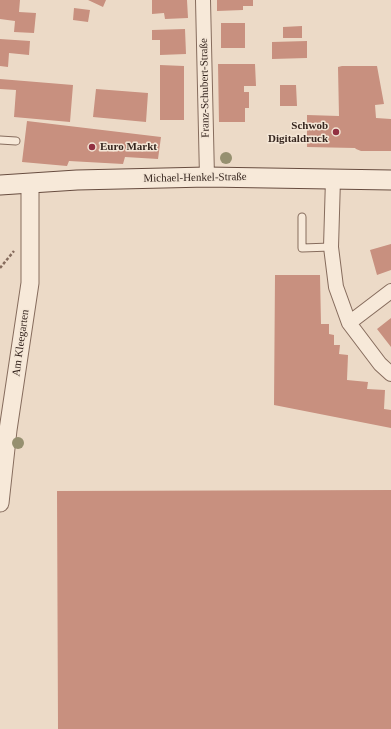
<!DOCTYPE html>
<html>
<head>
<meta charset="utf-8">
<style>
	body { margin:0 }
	canvas { display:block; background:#ecdac7 }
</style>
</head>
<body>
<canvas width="391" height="729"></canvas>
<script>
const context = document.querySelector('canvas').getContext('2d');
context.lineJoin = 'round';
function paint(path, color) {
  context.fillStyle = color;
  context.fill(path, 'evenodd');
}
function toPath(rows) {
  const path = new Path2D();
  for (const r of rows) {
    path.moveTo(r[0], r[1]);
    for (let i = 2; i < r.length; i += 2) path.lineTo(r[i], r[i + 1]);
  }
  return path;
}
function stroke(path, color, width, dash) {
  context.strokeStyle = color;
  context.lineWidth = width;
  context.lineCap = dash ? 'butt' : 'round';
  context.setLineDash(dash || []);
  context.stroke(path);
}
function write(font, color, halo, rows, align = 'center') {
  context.font = font + ' "Times New Roman",serif';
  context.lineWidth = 3;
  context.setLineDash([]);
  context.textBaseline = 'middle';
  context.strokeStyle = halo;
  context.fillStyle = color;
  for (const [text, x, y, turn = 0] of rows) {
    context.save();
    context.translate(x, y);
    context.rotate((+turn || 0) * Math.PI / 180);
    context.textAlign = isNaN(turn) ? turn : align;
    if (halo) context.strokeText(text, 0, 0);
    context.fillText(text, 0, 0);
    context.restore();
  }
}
paint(toPath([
	[0,0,20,0,19,12,36,13,34,33,14,32,15,21,0,19],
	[88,0,106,0,103,7],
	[152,0,187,0,188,18,165,19,164,13,152,14],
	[217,0,253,0,253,6,243,6,243,10,217,11],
	[74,8,90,10,88,22,73,20],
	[221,23,245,23,245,48,221,48],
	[302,26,302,38,283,38,283,27],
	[185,29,186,54,160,55,160,40,152,40,152,30],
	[0,39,30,41,29,55,9,53,8,67,0,66],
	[307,41,307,58,272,59,272,42],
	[218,64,255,64,256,86,244,86,244,92,249,92,249,108,245,108,245,122,219,122],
	[160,65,184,66,184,120,160,120],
	[342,66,377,66,384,104,375,105,376,118,391,119,391,151,361,151,356,149,355,148,307,147,307,115,339,116,338,67],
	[0,79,73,85,70,122,14,117,16,90,0,89],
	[280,85,296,85,297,106,280,106],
	[96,89,148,93,146,122,93,117],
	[27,121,161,137,158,159,125,157,123,164,69,161,67,166,22,162],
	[391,244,391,270,377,275,370,250],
	[275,275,320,275,321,324,329,324,329,334,334,335,334,345,340,345,339,354,348,355,347,380,368,382,367,389,385,390,384,409,391,410,391,428,274,405],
	[391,318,391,347,377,329],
	[391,490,391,729,58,729,57,491]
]), '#c8907f');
const service = toPath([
	[0,140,16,141],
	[302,217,302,248,331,247]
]);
const minor = toPath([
	[203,0,207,177],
	[333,179,331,247,336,287,349,323,380,364,391,374],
	[349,323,391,291]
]);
const tertiary = toPath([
	[0,503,8,430,30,283,30,183]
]);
const secondary = toPath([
	[0,185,77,180,207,177,391,180]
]);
stroke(service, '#866c5d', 9);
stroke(minor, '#866c5d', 16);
stroke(tertiary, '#866c5d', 19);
stroke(secondary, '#684d40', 21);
stroke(toPath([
	[0,268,14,251]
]), '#866c5d', 2.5, [3, 2]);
stroke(service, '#f7e9d9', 7);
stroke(minor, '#f7e9d9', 14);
stroke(tertiary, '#f7e9d9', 17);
stroke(secondary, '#f7e9d9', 19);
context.fillStyle = '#969070';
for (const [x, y] of [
	[226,158],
	[18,443]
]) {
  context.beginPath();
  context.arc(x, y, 6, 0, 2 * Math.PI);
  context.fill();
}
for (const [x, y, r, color] of [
	[336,132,4,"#923142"],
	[92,147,4,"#923142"]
]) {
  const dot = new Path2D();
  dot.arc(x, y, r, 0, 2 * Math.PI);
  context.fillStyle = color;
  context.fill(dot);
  stroke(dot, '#f4e6d6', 1.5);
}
write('11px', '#372720', '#f4e6d6', [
	["Franz-Schubert-Straße",205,88,-91],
	["Michael-Henkel-Straße",195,178,-1],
	["Am Kleegarten",21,343,-82]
]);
write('bold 11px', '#372720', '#f4e6d6', [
	["Schwob",328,126],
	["Digitaldruck",328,139],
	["Euro Markt",100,147,"left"]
], 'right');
</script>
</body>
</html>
